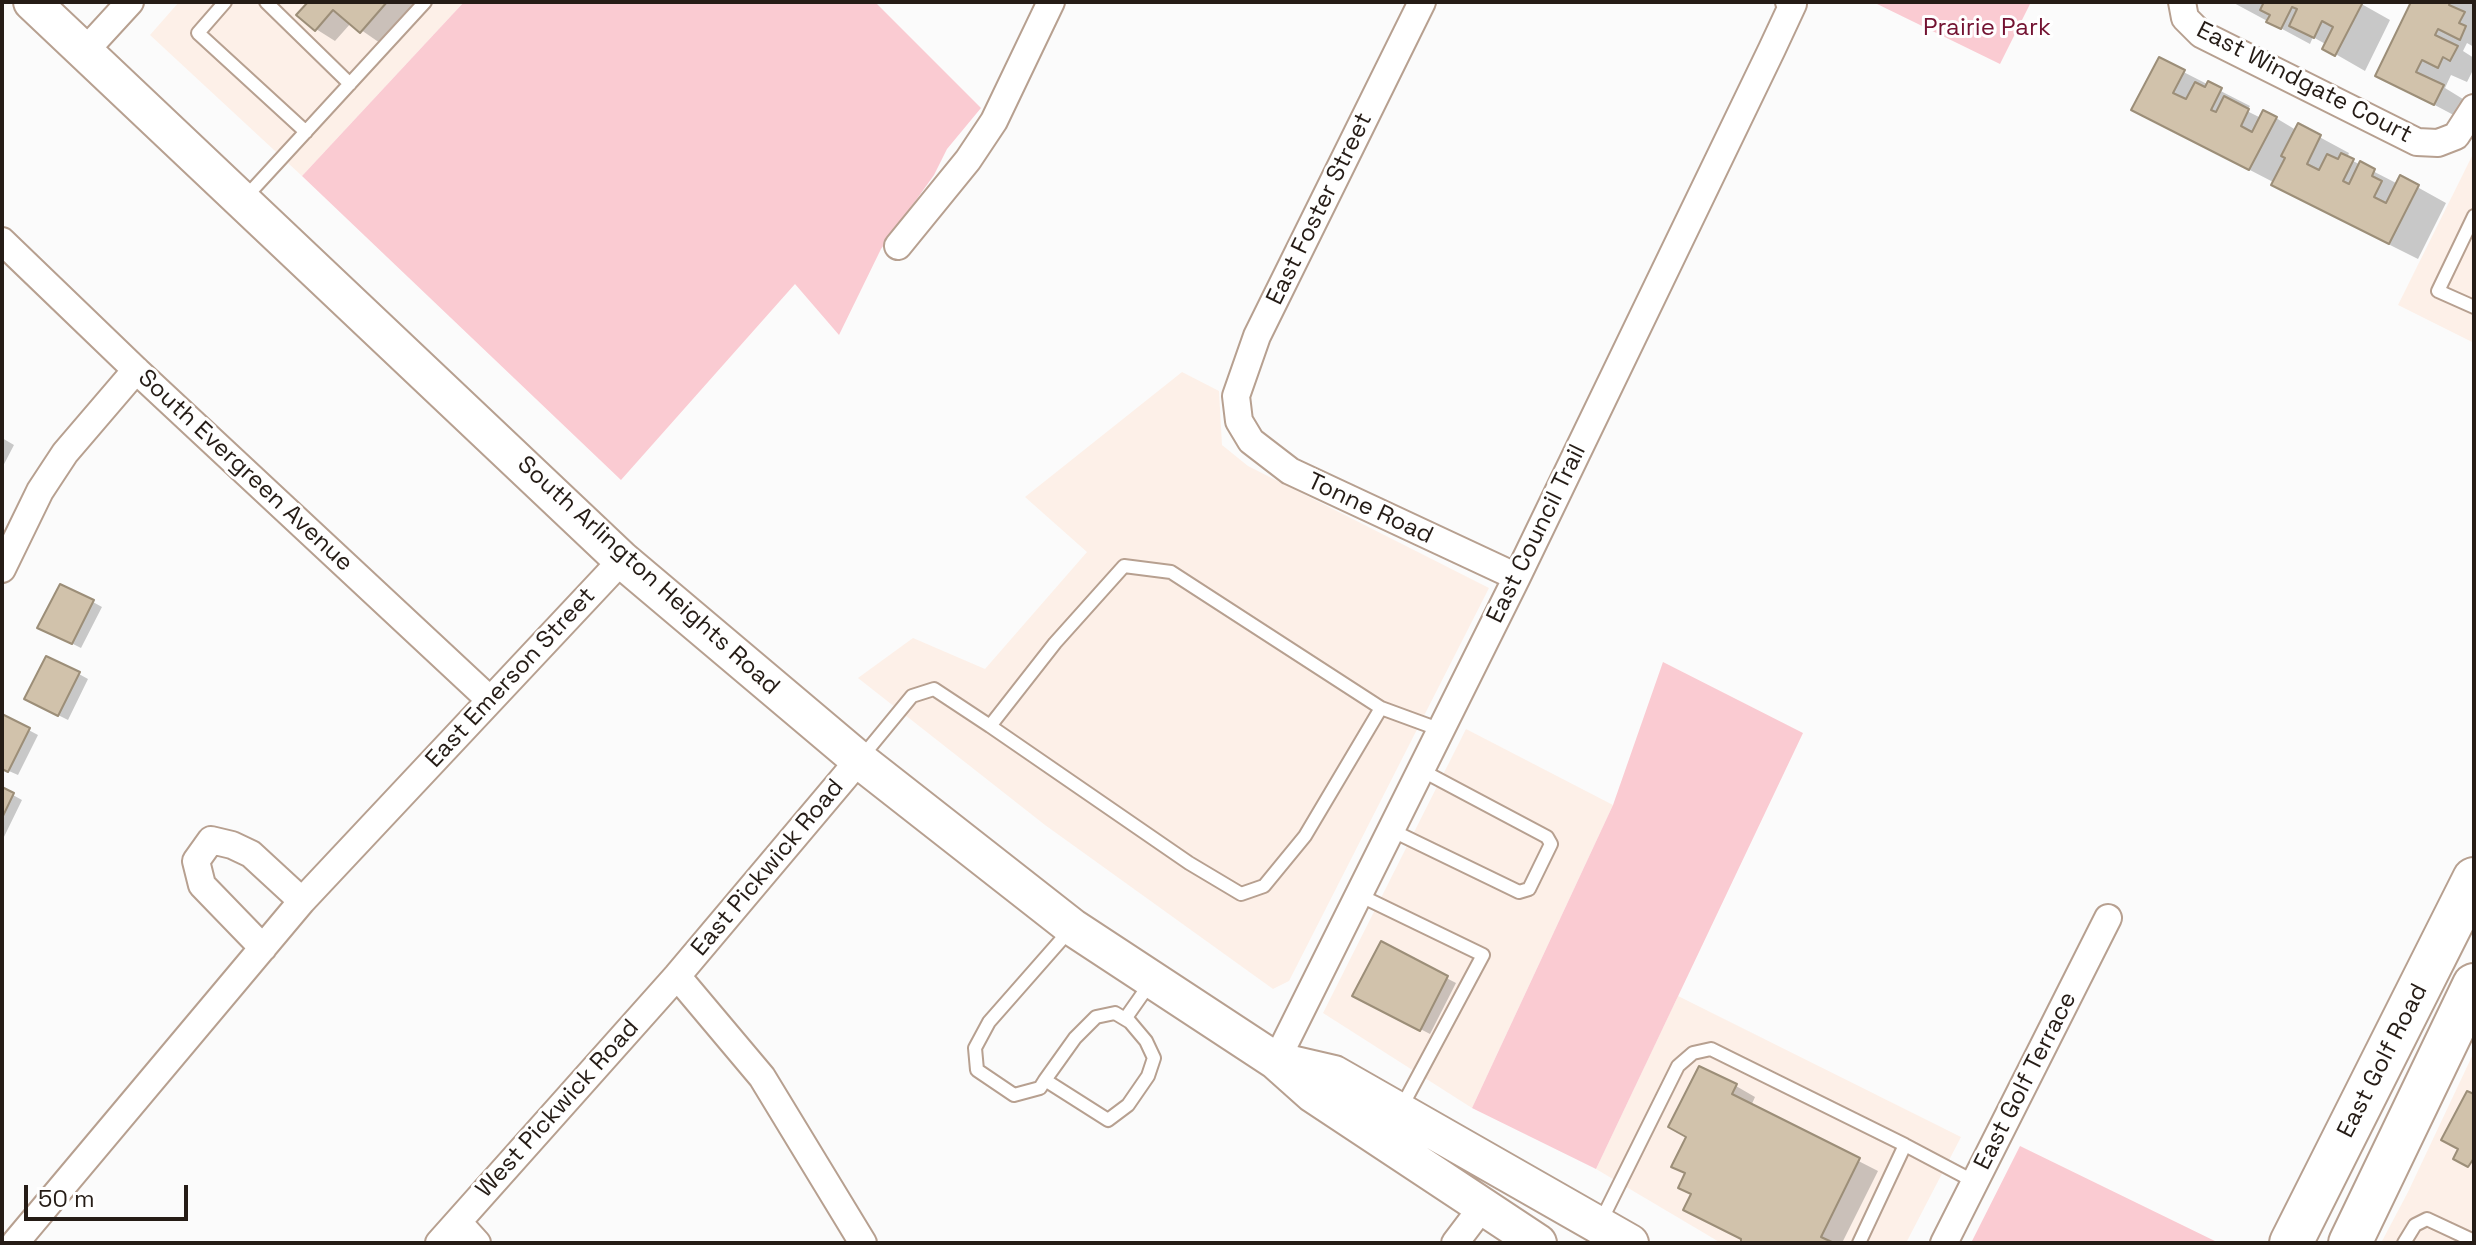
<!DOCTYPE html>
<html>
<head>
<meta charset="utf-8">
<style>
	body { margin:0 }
	#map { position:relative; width:2476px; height:1245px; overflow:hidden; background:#fbfbfb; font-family:"Space Grotesk",sans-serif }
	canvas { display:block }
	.frame { position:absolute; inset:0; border:4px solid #251c16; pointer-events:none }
	.scale { position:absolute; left:24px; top:1185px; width:164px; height:36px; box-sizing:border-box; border:4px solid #251c16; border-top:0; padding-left:10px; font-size:24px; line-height:28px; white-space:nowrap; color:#251c16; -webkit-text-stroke:6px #fff; paint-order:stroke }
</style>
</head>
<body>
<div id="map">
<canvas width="2476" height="1245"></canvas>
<div class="frame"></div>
<div class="scale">50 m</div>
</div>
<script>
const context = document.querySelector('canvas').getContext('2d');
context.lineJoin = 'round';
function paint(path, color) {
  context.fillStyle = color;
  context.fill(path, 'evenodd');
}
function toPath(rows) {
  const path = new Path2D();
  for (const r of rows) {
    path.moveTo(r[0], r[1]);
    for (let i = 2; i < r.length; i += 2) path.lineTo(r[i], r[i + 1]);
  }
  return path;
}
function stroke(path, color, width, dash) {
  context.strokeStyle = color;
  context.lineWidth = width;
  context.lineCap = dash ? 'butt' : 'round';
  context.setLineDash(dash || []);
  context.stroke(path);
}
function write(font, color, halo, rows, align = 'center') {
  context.font = font + ' "Space Grotesk",sans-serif';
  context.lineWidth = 6;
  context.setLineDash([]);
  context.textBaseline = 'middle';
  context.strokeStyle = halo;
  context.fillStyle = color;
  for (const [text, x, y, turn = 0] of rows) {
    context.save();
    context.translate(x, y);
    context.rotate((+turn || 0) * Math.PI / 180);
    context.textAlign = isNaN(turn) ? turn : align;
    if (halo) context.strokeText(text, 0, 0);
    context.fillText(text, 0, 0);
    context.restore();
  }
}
paint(toPath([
	[179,2,464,2,302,176,150,35],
	[2474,152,2474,343,2398,305],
	[1182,372,1219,391,1222,445,1248,466,1489,588,1289,981,1273,989,1045,825,858,678,913,638,985,669,1087,552,1025,497],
	[1466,729,1613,805,1472,1108,1323,1013],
	[1678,996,1961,1137,1906,1243,1721,1243,1596,1169],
	[2474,1052,2474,1243,2381,1243,2408,1192]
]), '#fdf0e8');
paint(toPath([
	[464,2,875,2,981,108,947,149,934,175,881,249,839,335,795,284,621,480,302,176],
	[1873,2,2031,2,2000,64],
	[1663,662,1803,733,1596,1169,1472,1108,1613,805],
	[2020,1146,2219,1243,1971,1243]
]), '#facbd2');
paint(toPath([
	[310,2,416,2,380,43,351,23,335,41,316,29],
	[2232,2,2358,2,2390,20,2365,71,2325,48,2327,45,2313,37,2310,44],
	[2414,2,2474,2,2474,47,2467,43,2463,51,2474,58,2474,73,2472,72,2467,82,2451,75,2445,88,2471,104,2463,120,2378,75],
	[2160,60,2250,106,2247,111,2261,118,2276,118,2296,130,2299,126,2349,153,2347,158,2361,165,2398,184,2401,178,2446,203,2418,259,2302,201,2275,183,2134,110],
	[2,438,14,445,2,468],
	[93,602,102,607,81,648,49,632],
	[79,674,88,679,68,720,36,704],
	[2,716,38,735,18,775,2,768],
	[2,789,22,800,2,841],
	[1381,944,1456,983,1430,1034,1364,1000],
	[1736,1086,1755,1097,1751,1106,1878,1171,1842,1243,1745,1243,1693,1194,1680,1187]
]), '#0003');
const building = toPath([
	[308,2,387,2,360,33,333,10,315,31,296,15,308,2],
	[2264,2,2363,2,2335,56,2322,49,2333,27,2322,21,2314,38,2289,26,2297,9,2292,7,2281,29,2266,22,2270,15,2260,10,2264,2],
	[2411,2,2450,2,2449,5,2465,12,2459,23,2466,26,2460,40,2438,29,2435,35,2458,46,2450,61,2443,57,2438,68,2422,60,2416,72,2444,85,2434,105,2375,76,2411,2],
	[2159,57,2185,70,2173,93,2186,99,2195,82,2205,87,2208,81,2222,88,2211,110,2216,112,2224,96,2249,109,2241,126,2252,132,2263,110,2277,117,2249,170,2131,110,2159,57],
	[2298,123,2321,135,2307,164,2319,170,2327,154,2338,159,2341,153,2354,159,2343,181,2349,184,2360,161,2375,169,2372,176,2382,181,2374,197,2386,203,2400,175,2419,185,2389,244,2271,185,2285,158,2281,156,2298,123],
	[60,584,94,600,72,644,37,628,60,584],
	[46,656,80,672,58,716,24,699,46,656],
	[2,714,30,728,8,772,2,769,2,714],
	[2,787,14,793,2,818,2,787],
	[1381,941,1448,976,1420,1031,1352,996,1381,941],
	[1699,1066,1737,1084,1732,1094,1860,1158,1821,1237,1834,1243,1741,1243,1741,1239,1683,1210,1691,1194,1678,1188,1685,1173,1671,1167,1686,1137,1668,1127,1699,1066],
	[2467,1091,2474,1094,2474,1158,2468,1167,2453,1159,2458,1149,2441,1140,2467,1091]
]);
paint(building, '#d1c2ab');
stroke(building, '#9c8e78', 2);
const lane = toPath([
	[225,2,198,33,306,132],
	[266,2,350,84],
	[243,200,425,2],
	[2474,216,2438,291,2474,307],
	[990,726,1189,863,1241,894,1264,886,1305,836,1381,708],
	[861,758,912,696,934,689,990,726,1055,643,1124,566,1171,572,1381,708,1441,730],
	[1391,830,1519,892,1529,889,1551,844,1547,837,1421,770],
	[1359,895,1483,955,1400,1110],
	[1125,1019,1151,982],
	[1045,1080,1108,1120,1128,1105,1148,1076,1154,1058,1146,1041,1130,1022,1115,1013,1096,1017,1075,1038,1045,1080,1040,1088,1014,1095,977,1070,975,1048,989,1022,1069,931],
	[1905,1145,1975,1182],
	[1600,1223,1678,1066,1693,1053,1711,1049,1905,1145,1859,1243],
	[2404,1243,2415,1225,2427,1219,2474,1241]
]);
const street = toPath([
	[1422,2,1257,336,1236,396,1239,421,1251,441,1290,471,1517,577],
	[2182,2,2185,18,2201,34,2417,142,2438,143,2456,136,2474,108],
	[85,51,130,2],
	[2,241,136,370,490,700],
	[898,246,968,160,994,121,1051,2],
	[2,569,40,491,65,453,136,370],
	[263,948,202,885,196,861,211,840,232,845,251,854,302,901],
	[677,976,762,1077,863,1243],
	[1276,1061,1517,577,1772,49,1793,4,1789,2],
	[458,1222,477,1243],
	[15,1243,302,901,622,560],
	[439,1243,677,976,859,760],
	[1455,1243,1483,1206],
	[1944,1243,2108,918]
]);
const secondary = toPath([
	[32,2,622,560,859,760,1072,927,1276,1061,1313,1094,1538,1243],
	[1278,1061,1334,1074,1630,1243]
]);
const primary = toPath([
	[2291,1243,2474,879],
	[2350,1243,2474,985]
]);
stroke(lane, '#b7a090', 16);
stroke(street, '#b7a090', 30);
stroke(secondary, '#b7a090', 40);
stroke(primary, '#b7a090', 46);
stroke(lane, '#fff', 12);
stroke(street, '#fff', 26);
stroke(secondary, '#fff', 36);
stroke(primary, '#fff', 42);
write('24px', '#731332', '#fff', [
	["Prairie Park",1987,28]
]);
write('24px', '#251c16', '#fff', [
	["East Windgate Court",2304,83,27],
	["East Foster Street",1320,209,-64],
	["South Evergreen Avenue",245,471,43],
	["Tonne Road",1370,509,25],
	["East Council Trail",1537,534,-64],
	["South Arlington Heights Road",648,576,42],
	["East Emerson Street",511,678,-47],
	["East Pickwick Road",768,868,-50],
	["East Golf Road",2383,1061,-63],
	["East Golf Terrace",2026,1081,-63],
	["West Pickwick Road",558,1109,-48]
]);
</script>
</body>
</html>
